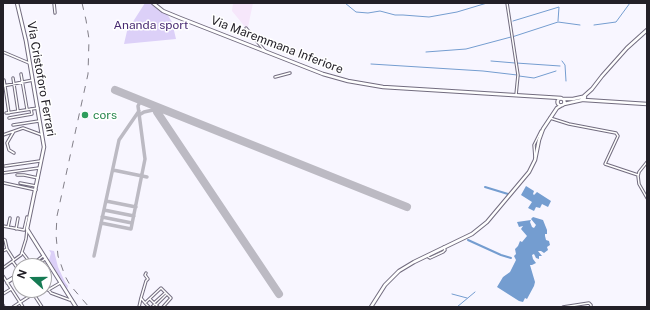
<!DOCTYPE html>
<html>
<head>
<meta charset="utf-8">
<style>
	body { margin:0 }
	#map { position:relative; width:650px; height:310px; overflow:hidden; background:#f8f6ff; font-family:"Public Sans",sans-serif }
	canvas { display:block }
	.frame { position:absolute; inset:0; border:4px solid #232028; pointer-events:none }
	.north { position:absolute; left:12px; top:258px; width:40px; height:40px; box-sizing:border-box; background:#fff; border:1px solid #a7a6a9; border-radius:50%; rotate:291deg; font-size:11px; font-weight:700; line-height:16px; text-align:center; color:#232028 }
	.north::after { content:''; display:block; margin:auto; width:14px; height:18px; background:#157a53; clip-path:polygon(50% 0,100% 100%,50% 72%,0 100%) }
</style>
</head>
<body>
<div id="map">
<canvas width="650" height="310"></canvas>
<div class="frame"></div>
<div class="north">N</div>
</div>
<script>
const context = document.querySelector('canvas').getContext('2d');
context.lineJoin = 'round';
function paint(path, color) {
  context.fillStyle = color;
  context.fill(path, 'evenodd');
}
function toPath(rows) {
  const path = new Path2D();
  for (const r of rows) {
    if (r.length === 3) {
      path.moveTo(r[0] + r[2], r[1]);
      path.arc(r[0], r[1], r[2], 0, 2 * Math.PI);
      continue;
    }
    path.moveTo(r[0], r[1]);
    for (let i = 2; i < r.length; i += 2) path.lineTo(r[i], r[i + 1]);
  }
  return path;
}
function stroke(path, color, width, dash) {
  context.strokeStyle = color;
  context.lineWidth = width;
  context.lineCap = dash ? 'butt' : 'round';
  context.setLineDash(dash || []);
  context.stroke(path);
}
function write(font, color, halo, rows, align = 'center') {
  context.font = font + ' "Public Sans",sans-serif';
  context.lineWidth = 3;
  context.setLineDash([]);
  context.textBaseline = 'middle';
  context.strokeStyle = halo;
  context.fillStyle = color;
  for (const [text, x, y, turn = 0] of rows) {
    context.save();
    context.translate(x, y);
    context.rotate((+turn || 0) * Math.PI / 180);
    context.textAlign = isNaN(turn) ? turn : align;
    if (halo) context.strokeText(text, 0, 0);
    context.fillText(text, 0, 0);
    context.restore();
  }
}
paint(toPath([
	[233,3,253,3,248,27,246,28,232,11]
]), '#f6e7fb');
paint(toPath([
	[145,3,151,3,167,14,172,22,176,39,124,44,127,31],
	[49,250,54,251,58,267,65,282,68,286,67,289,49,260,51,253]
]), '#dcd0f8');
paint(toPath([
	[526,186,534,191,533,194,534,195,537,192,551,201,548,207,542,204,540,208,536,207,534,211,528,208,532,202,521,195],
	[533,217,543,220,547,230,547,234,545,234,545,236,546,240,549,241,550,245,547,247,548,250,544,253,541,251,538,251,542,256,539,256,539,259,536,258,534,254,532,255,533,259,536,263,532,265,530,265,535,282,534,286,527,299,525,298,523,302,519,301,497,287,503,277,510,272,516,260,514,256,516,254,515,249,518,246,520,241,522,242,527,236,521,229,523,226,519,227,517,222,531,220,530,222,532,227,534,228,536,225,531,219]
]), '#749dd0');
stroke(toPath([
	[345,3,356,12,368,13,380,11,395,15,403,15,429,17,457,12,487,3],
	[513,21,559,7,558,21],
	[594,25,616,22,630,3],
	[512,37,558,22,580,25],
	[426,52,466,49,511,37],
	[491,61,515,63],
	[562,61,565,65,566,81],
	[516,63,560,66],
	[371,64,483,71,517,75],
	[519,76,534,78,556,71],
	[452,294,467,298],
	[457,307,475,292]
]), '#749dd0', 1);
stroke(toPath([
	[485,187,508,194],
	[468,240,501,255,511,258]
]), '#749dd0', 2);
stroke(toPath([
	[139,115,144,112,153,110,157,112],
	[113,170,147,177],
	[106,201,136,207],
	[104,210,134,216],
	[102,217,132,223],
	[101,223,131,229,145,159,138,106,141,100],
	[94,256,119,140,139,111]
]), '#bcbac3', 3.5);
stroke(toPath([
	[115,90,407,207],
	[157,112,279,294]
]), '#bcbac3', 8);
const street = toPath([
	[54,3,55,13],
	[507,3,518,75,516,95],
	[246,28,265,51],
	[3,52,29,63],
	[21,74,27,109],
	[275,77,290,73],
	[13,78,18,111],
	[4,80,9,113],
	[3,86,33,80],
	[6,113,38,108],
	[9,118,32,114,31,109],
	[550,118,569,124,616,133,618,136,605,164,638,175],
	[13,125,39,121],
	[3,135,23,128,42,135],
	[14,153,9,150,7,143,14,131],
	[535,157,534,145,541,131],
	[647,162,639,172,638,176,639,184,647,198],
	[5,166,40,161],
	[3,173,39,168],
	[17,175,24,175,38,178],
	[4,183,36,190],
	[20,183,36,186],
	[3,226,24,230,27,217],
	[8,227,10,218],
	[16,229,18,218],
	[3,239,5,240,7,249,14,260],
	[3,251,7,249],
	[22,252,32,265],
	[427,256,430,258,443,252,445,250,444,247],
	[13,262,20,272],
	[30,266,43,256],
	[35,266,45,259],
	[3,268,21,255,26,239,27,230],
	[3,276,23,307],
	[7,281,20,273],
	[7,283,20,274],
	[44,284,51,293,70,300],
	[31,290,42,307],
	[48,290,60,283],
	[3,294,11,289],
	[141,298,146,281,148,279,145,275,146,273],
	[150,299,158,307],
	[145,303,149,307],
	[154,303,165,293],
	[3,305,4,307],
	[156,305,166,295],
	[13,307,39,290],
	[139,307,141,298,145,303,161,288,171,298,163,307],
	[152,307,154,305],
	[563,307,589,303,591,305,591,307]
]);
const secondary = toPath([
	[17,3,26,41,44,147,27,229,76,307],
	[153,3,163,11,180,18,323,74,348,81,383,87,561,98],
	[582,97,585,97,584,100,582,100,582,97],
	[583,97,592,89,602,76,627,48,647,30],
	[561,102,3.5],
	[563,99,573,99,582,97],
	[584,100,647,104],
	[564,104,582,100],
	[371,307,385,285,399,271,414,262,472,234,487,222,529,172,535,160,539,140,543,129,557,108,562,105]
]);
stroke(street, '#726c7f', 3.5);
stroke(secondary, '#726c7f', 4.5);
stroke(street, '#fff', 1.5);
stroke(secondary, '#fff', 2.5);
stroke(toPath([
	[82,3,86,20,89,39,88,74,57,216,56,235,58,256,65,276,70,285,89,307]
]), '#817e87', 1, [7, 7]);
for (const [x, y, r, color] of [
	[85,115,4,"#2e9e5b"]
]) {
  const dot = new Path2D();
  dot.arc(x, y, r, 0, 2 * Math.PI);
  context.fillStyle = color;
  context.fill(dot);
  stroke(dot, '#fff', 1.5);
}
write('12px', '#482a72', '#fff', [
	["Ananda sport",151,25]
]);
write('12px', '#232028', '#fff', [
	["Via Maremmana Inferiore",277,45,21],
	["Via Cristoforo Ferrari",41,79,80]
]);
write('12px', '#27864d', '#fff', [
	["cors",93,115]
], 'left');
</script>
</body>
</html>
